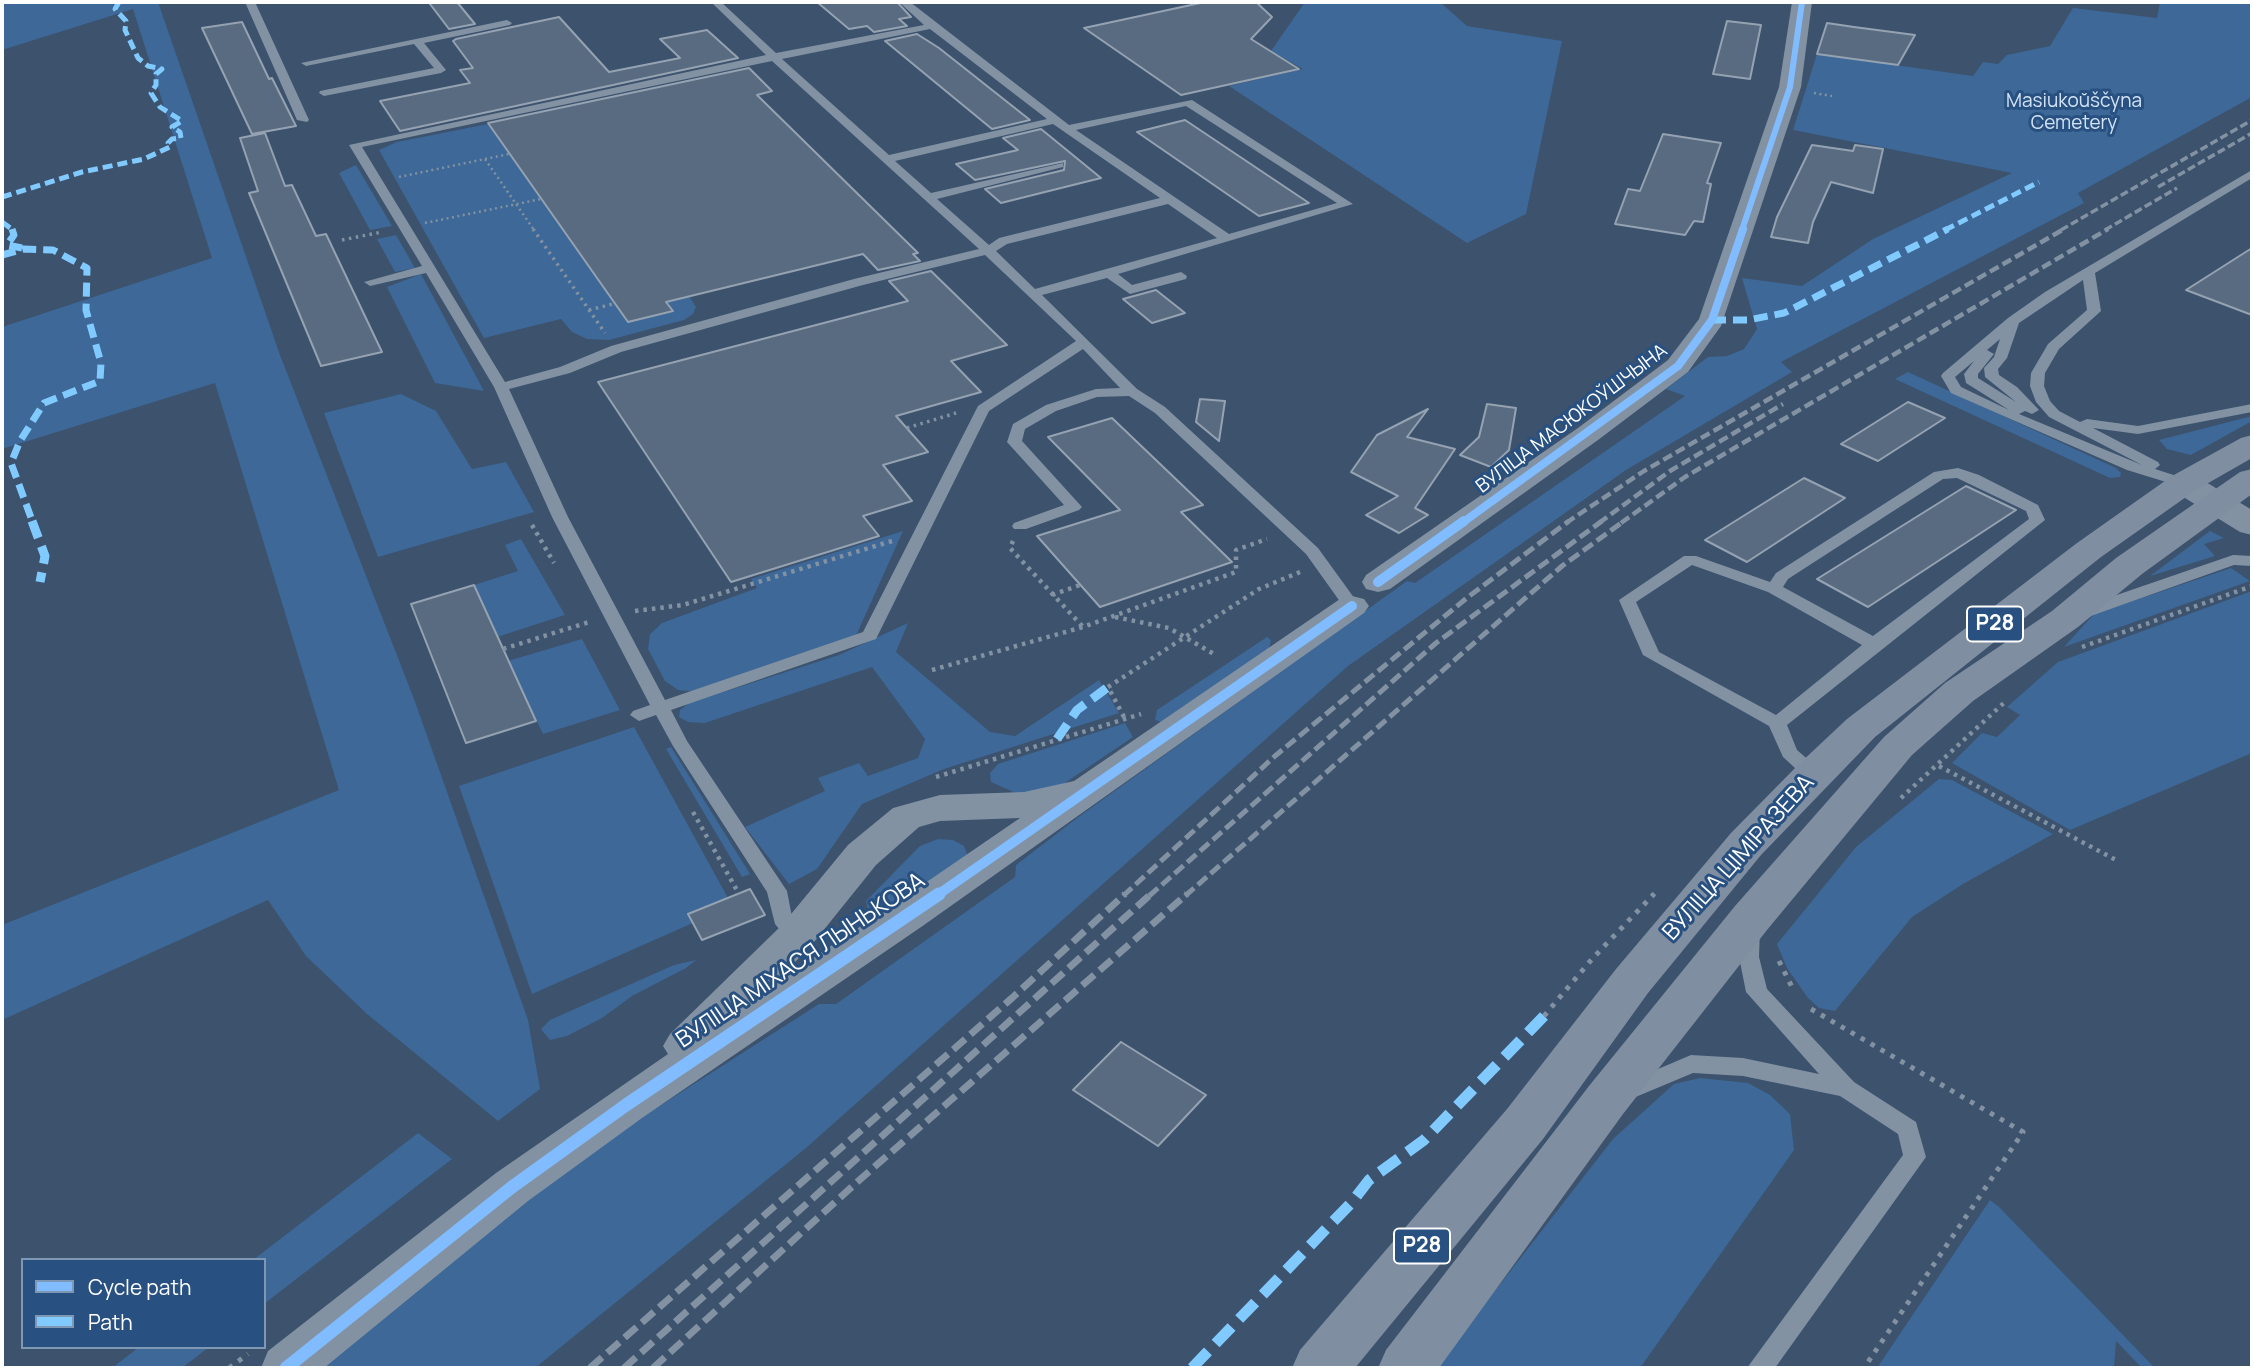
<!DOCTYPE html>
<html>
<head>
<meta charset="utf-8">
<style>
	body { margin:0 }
	#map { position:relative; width:2254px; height:1370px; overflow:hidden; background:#3c526d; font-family:Manrope,sans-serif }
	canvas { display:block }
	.frame { position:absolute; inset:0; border:4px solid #fff; pointer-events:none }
	.legend { position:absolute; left:21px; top:1258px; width:245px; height:91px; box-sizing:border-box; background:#285181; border:2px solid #7e97b3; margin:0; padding:9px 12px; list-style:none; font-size:21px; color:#fff }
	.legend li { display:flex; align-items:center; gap:14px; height:35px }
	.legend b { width:35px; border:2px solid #7e97b3 }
</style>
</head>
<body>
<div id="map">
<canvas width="2254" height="1370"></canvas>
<div class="frame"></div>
<ul class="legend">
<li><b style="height:9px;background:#80bcff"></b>Cycle path</li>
<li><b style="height:9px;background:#80caff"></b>Path</li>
</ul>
</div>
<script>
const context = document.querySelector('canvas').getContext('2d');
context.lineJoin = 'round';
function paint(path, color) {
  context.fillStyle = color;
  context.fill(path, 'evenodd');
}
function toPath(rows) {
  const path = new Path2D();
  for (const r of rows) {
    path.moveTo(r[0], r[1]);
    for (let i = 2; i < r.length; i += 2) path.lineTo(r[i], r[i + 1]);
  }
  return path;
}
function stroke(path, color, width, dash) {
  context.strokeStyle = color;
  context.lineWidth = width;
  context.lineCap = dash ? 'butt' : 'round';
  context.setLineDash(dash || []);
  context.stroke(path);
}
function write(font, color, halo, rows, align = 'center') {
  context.font = font + ' Manrope,sans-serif';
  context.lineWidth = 6;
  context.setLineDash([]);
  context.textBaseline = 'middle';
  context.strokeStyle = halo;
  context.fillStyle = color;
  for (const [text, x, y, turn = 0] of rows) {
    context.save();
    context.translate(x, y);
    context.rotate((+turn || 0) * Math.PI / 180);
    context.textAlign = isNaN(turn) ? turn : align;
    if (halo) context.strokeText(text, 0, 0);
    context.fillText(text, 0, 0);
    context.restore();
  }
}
paint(toPath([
	[2,2,158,2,280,355,414,699,528,1020,540,1089,498,1121,367,1014,306,956,268,900,2,1020,2,925,339,790,215,383,2,449,2,327,212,258,133,9,2,50],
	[1305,2,1440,2,1467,26,1562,41,1526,214,1467,243,1229,86,1303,69,1271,51],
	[2160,2,2252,2,2252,97,2078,193,2084,203,1781,362,1792,372,1626,470,1348,666,806,1148,535,1368,315,1368,600,1144,819,1004,836,1004,1015,877,1016,865,1077,818,1407,581,1415,583,1685,396,1666,389,1708,357,1727,356,1744,349,1757,329,1742,278,1802,286,1873,239,2012,173,1793,130,1817,54,1973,76,1983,62,1998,64,2007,55,2050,46,2073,8,2157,18],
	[488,124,628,322,672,311,666,302,689,296,696,307,693,314,684,320,609,340,587,339,572,332,561,319,484,338,379,150,397,142],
	[356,165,392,226,370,230,339,173],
	[396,235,415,268,395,272,377,239],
	[421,274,484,391,435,383,387,287],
	[1908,372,2116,468,2121,473,2120,477,2110,478,1895,379],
	[401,394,436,411,472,469,506,462,534,512,378,557,324,413],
	[2252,416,2252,421,2191,455,2167,449,2159,440],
	[903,531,855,638,701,692,678,690,665,681,648,649,650,634,662,623,757,588,751,579],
	[2210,531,2224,538,2204,544,2215,556,2150,576],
	[521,539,565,615,497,637,474,585,518,571,505,545],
	[2231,568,2250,581,2064,647,2094,614],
	[2252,591,2252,753,2070,830,1952,763,1982,733,1997,737,2020,715,2007,707,2058,662],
	[908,623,896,652,990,732,1015,736,1099,680,1119,713,944,769,862,804,817,869,789,884,745,827,825,791,818,778,859,763,868,776,918,758,925,739,872,667,705,723,688,722,679,717,680,710,689,703,839,655],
	[1267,637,1271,640,1269,649,1161,722,1155,720,1157,710],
	[582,639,620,710,543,734,508,661],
	[1125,723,1133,737,1053,791,1029,799,991,782,990,773,998,764],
	[634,727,728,898,689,914,693,923,532,994,459,786],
	[671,747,750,874,742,877,666,749],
	[1939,779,1952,780,2053,834,1963,884,1912,917,1835,1011,1819,1008,1808,998,1787,968,1777,944,1856,847],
	[938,839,953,840,964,846,967,854,962,863,878,915,868,911,866,901,920,846],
	[696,960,686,968,632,996,602,1018,567,1036,550,1040,541,1029,550,1020,674,965],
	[1700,1078,1748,1083,1770,1095,1790,1114,1794,1150,1640,1368,1435,1368,1613,1139,1674,1084],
	[418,1133,452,1159,264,1304,264,1260,253,1260],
	[1990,1200,1998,1206,2155,1368,2142,1368,2116,1341,2114,1368,1877,1368],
	[139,1347,209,1347,182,1368,112,1368]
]), '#3d6897');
const building = toPath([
	[433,2,457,2,475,24,449,29,430,4,433,2],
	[817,2,897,2,911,17,899,19,907,26,874,32,867,26,849,29,817,2],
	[1205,2,1256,2,1272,17,1251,39,1299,69,1181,95,1084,28,1205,2],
	[559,17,609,72,680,58,660,39,707,30,738,58,400,131,380,101,470,83,460,70,473,68,453,41,456,39,559,17],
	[1727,21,1761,25,1750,79,1713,74,1727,21],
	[242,22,269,79,272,78,296,126,252,134,202,28,242,22],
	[1827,23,1854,27,1915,35,1898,65,1817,54,1827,23],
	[917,34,939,48,1030,120,992,129,885,41,917,34],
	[749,68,772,91,757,95,918,253,913,254,920,261,878,270,863,254,666,302,673,311,628,322,488,123,749,68],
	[1185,120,1309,203,1259,216,1137,132,1185,120],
	[1041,129,1101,178,1001,203,985,189,1064,170,1065,161,975,180,956,164,1018,150,1003,138,1041,129],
	[265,133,285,186,292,185,316,236,326,234,382,352,321,366,249,193,258,191,240,138,265,133],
	[1663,134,1721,143,1707,183,1711,184,1703,222,1694,221,1685,235,1615,224,1628,189,1640,191,1663,134],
	[1812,145,1853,151,1855,145,1883,149,1873,193,1831,182,1813,222,1808,243,1771,237,1777,217,1812,145],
	[2252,248,2252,315,2186,290,2252,248],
	[931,271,1007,345,951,361,981,392,896,416,928,452,883,465,912,501,863,516,879,536,731,582,598,382,908,301,889,281,931,271],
	[1156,290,1185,313,1152,323,1123,299,1156,290],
	[1200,399,1225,401,1219,441,1196,422,1200,399],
	[1908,402,1945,418,1878,461,1841,444,1908,402],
	[1487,404,1516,408,1509,450,1491,467,1460,455,1479,437,1487,404],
	[1428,409,1407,437,1455,449,1415,508,1428,515,1399,533,1366,515,1398,496,1351,472,1377,435,1428,409],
	[1112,418,1203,505,1181,512,1232,562,1100,607,1037,536,1120,510,1048,437,1112,418],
	[1804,478,1845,498,1747,562,1705,540,1804,478],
	[1966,486,2016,510,1868,607,1817,579,1966,486],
	[474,585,536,721,466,743,411,604,474,585],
	[750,889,765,915,702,940,688,914,750,889],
	[1121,1042,1206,1095,1158,1146,1073,1090,1121,1042]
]);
paint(building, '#596b80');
stroke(building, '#95a2b2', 2);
stroke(toPath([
	[1814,93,1832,96],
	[485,159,509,154],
	[399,177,485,159,534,230],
	[425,223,541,199]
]), '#8292a3', 2.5, [2, 3.5]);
stroke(toPath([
	[533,229,605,333],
	[342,240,382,232],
	[589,310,613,304],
	[907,428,956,413]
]), '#8292a3', 3.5, [2.5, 4.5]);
stroke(toPath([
	[532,525,554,563],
	[1013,541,1010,548,1083,627],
	[1052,595,1080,585],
	[635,611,683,605,892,541],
	[1115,617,1169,628,1214,654],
	[2082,647,2252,586],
	[503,649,589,622],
	[932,670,1083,627,1236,572,1236,550,1267,539],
	[1124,717,1108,687,1259,589,1300,572],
	[1939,766,2116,860],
	[936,777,1141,714],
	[1901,798,2007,700],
	[693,812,739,894],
	[1652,896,1658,890]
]), '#8292a3', 4.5, [3.5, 5]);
stroke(toPath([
	[1779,961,1794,991],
	[1811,1009,2023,1132,1864,1368],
	[1544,1016,1592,959,1654,894],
	[229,1368,248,1354]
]), '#8292a3', 5, [4.5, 7]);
paint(toPath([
	[245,2,255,2,309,120,307,122,297,120,245,2],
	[711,2,721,2,776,53,924,25,899,2,910,2,1069,125,1192,100,1353,204,1118,274,1132,285,1181,272,1187,276,1186,279,1130,294,1107,278,1042,295,1137,389,1165,407,1318,548,1360,606,1358,610,1346,610,1306,554,1155,413,1129,396,1097,397,1056,411,1025,429,1022,441,1082,507,1079,510,1026,529,1014,529,1012,526,1014,523,1064,505,1007,442,1013,424,1046,405,1096,389,1120,388,1083,349,989,411,876,639,671,710,687,741,787,891,792,917,806,936,803,941,796,944,789,941,775,924,767,892,673,746,656,715,639,721,630,715,633,711,650,705,552,517,494,387,426,273,370,286,364,282,422,266,349,145,766,55,711,2],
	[930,29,1047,119,889,155,782,59,930,29],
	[772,61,979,249,854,279,611,346,560,367,505,382,362,147,772,61],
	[1186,106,1337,203,1229,234,1076,130,1186,106],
	[1053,124,1160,198,999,238,989,245,937,199,1063,167,1063,163,931,193,895,161,1053,124],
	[1168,204,1217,238,1035,289,996,251,1007,244,1168,204],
	[985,255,1076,341,978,406,863,632,665,700,568,517,509,389,570,373,621,352,863,285,985,255],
	[507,20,512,23,510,25,424,43,446,70,441,73,324,96,319,93,320,91,434,68,414,44,306,66,301,63,507,20],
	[2252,170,2252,178,2095,273,2101,311,2059,349,2045,373,2044,386,2050,401,2059,411,2080,422,2087,419,2138,426,2252,404,2252,412,2138,434,2093,428,2158,462,2160,465,2155,469,2189,480,2192,483,2189,486,2179,486,2127,470,1951,393,1941,376,1943,373,2008,318,2045,292,2252,170],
	[2083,280,2087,310,2048,344,2031,373,2030,386,2036,402,2049,417,2142,465,2019,414,2025,411,2032,414,2039,410,2017,387,1999,375,1998,369,2007,358,2019,323,2083,280],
	[2000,339,1994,357,1984,368,1985,377,2016,402,1978,378,1978,374,1994,354,1987,350,2000,339],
	[1974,361,1964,374,1966,383,2009,410,1961,387,1955,377,1974,361],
	[1958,468,1979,475,2038,505,2045,520,1787,725,1797,750,1820,770,1822,774,1820,778,1806,778,1783,757,1769,726,1643,655,1619,600,1684,556,1696,556,1770,582,1776,573,1934,472,1958,468],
	[1957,478,2026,511,2029,519,1873,636,1783,587,1788,579,1943,479,1957,478],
	[1692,565,1768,592,1862,645,1776,715,1659,652,1636,602,1692,565],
	[2233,555,2252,556,2252,566,2234,565,2088,617,2076,617,2074,613,2076,609,2233,555],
	[1750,921,1757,924,1760,929,1759,957,1767,989,1854,1082,1916,1122,1926,1157,1775,1368,1747,1368,1903,1155,1898,1134,1840,1096,1743,1076,1693,1073,1626,1101,1618,1098,1615,1092,1618,1086,1691,1055,1743,1058,1819,1074,1746,992,1739,957,1740,929,1743,924,1750,921]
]), '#8292a3');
paint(toPath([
	[1792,2,1812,2,1801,87,1721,326,1688,372,1598,440,1390,589,1378,592,1366,589,1362,582,1366,575,1578,428,1668,360,1699,319,1779,87,1792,2],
	[1352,596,1364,599,1369,606,1364,613,924,925,642,1118,528,1201,324,1368,261,1368,268,1351,496,1173,668,1054,663,1046,670,1034,782,925,848,845,893,808,940,795,1024,792,1074,781,1340,599,1352,596],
	[1020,818,896,903,773,984,810,947,876,865,919,827,940,821,1020,818]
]), '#8292a3');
paint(toPath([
	[2184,473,2196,476,2252,510,2252,535,2240,532,2172,490,2167,483,2172,476,2184,473]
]), '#8292a3');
paint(toPath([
	[2252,435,2252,458,2196,490,2101,557,1875,737,1761,855,1648,993,1543,1139,1355,1368,1292,1368,1300,1350,1507,1109,1616,969,1731,833,1799,764,1847,719,2077,543,2172,476,2241,438,2252,435],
	[2252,469,2252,494,2142,574,2078,627,1973,701,1912,755,1767,930,1623,1114,1439,1368,1378,1368,1386,1350,1589,1086,1735,906,1884,737,1945,683,2052,611,2116,558,2240,472,2252,469]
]), '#808ea1');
stroke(toPath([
	[2158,187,2252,133],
	[2061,230,2252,120],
	[2105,230,2177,188]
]), '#8292a3', 3.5, [8, 3.5]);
stroke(toPath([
	[1566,523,1644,471,2064,229],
	[1599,523,1670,471,1783,404],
	[1621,523,1685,477,2108,229]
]), '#8292a3', 4.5, [10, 4.5]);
stroke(toPath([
	[1123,896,1275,756,1468,597,1569,521],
	[1149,896,1436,643,1602,521],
	[1185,896,1562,566,1624,521]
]), '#8292a3', 5, [12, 5]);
stroke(toPath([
	[590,1368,1012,998,1125,894],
	[624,1368,1151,894],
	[653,1368,856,1183,1187,894]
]), '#8292a3', 7, [16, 7]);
stroke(toPath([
	[2,197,82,172,144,159,170,147,168,143,172,139,181,138,180,132,172,127,182,121,160,107,151,93,156,85,156,74,162,69,148,66,138,58,125,30,126,21,115,9,119,2],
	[2,222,13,230],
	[1945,230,2039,182]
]), '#80caff', 5, [10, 5]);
stroke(toPath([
	[12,229,14,235,7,245,22,248],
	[2,255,24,249,53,250,87,268,86,310,101,363,100,381,44,403,20,441,11,463,33,523],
	[1712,320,1748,320,1784,313,1948,229]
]), '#80caff', 7, [14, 7]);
stroke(toPath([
	[32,521,45,556,40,582],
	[1057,739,1077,710,1108,687]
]), '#80caff', 9, [18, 9]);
stroke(toPath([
	[1192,1368,1352,1202,1369,1180,1424,1140,1544,1016]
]), '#80caff', 11, [23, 11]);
stroke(toPath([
	[1742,230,1790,87,1802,2]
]), '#80bcff', 6);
stroke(toPath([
	[1462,523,1678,366,1712,320,1743,229]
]), '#80bcff', 8);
stroke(toPath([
	[1378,582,1464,521],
	[936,896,1352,606]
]), '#80bcff', 10);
stroke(toPath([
	[286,1368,512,1187,626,1105,939,894]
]), '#80bcff', 13);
write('19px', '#d3e3f5', '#285181', [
	["Masiukoŭščyna",2074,102],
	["Cemetery",2074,124]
]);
write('19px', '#fff', '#285181', [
	["ВУЛІЦА МАСЮКОЎШЧЫНА",1572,419,-37]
]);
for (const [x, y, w] of [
	[1995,624,56],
	[1422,1246,56]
]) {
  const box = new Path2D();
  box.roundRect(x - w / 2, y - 17.5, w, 35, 5);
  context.fillStyle = '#285181';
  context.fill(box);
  stroke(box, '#fff', 2);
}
write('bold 21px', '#fff', null, [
	["Р28",1995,624],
	["Р28",1422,1246]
]);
write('23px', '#fff', '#285181', [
	["ВУЛІЦА ЦІМІРАЗЕВА",1739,858,-48],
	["ВУЛІЦА МІХАСЯ ЛЫНЬКОВА",801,961,-34]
]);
</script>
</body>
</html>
